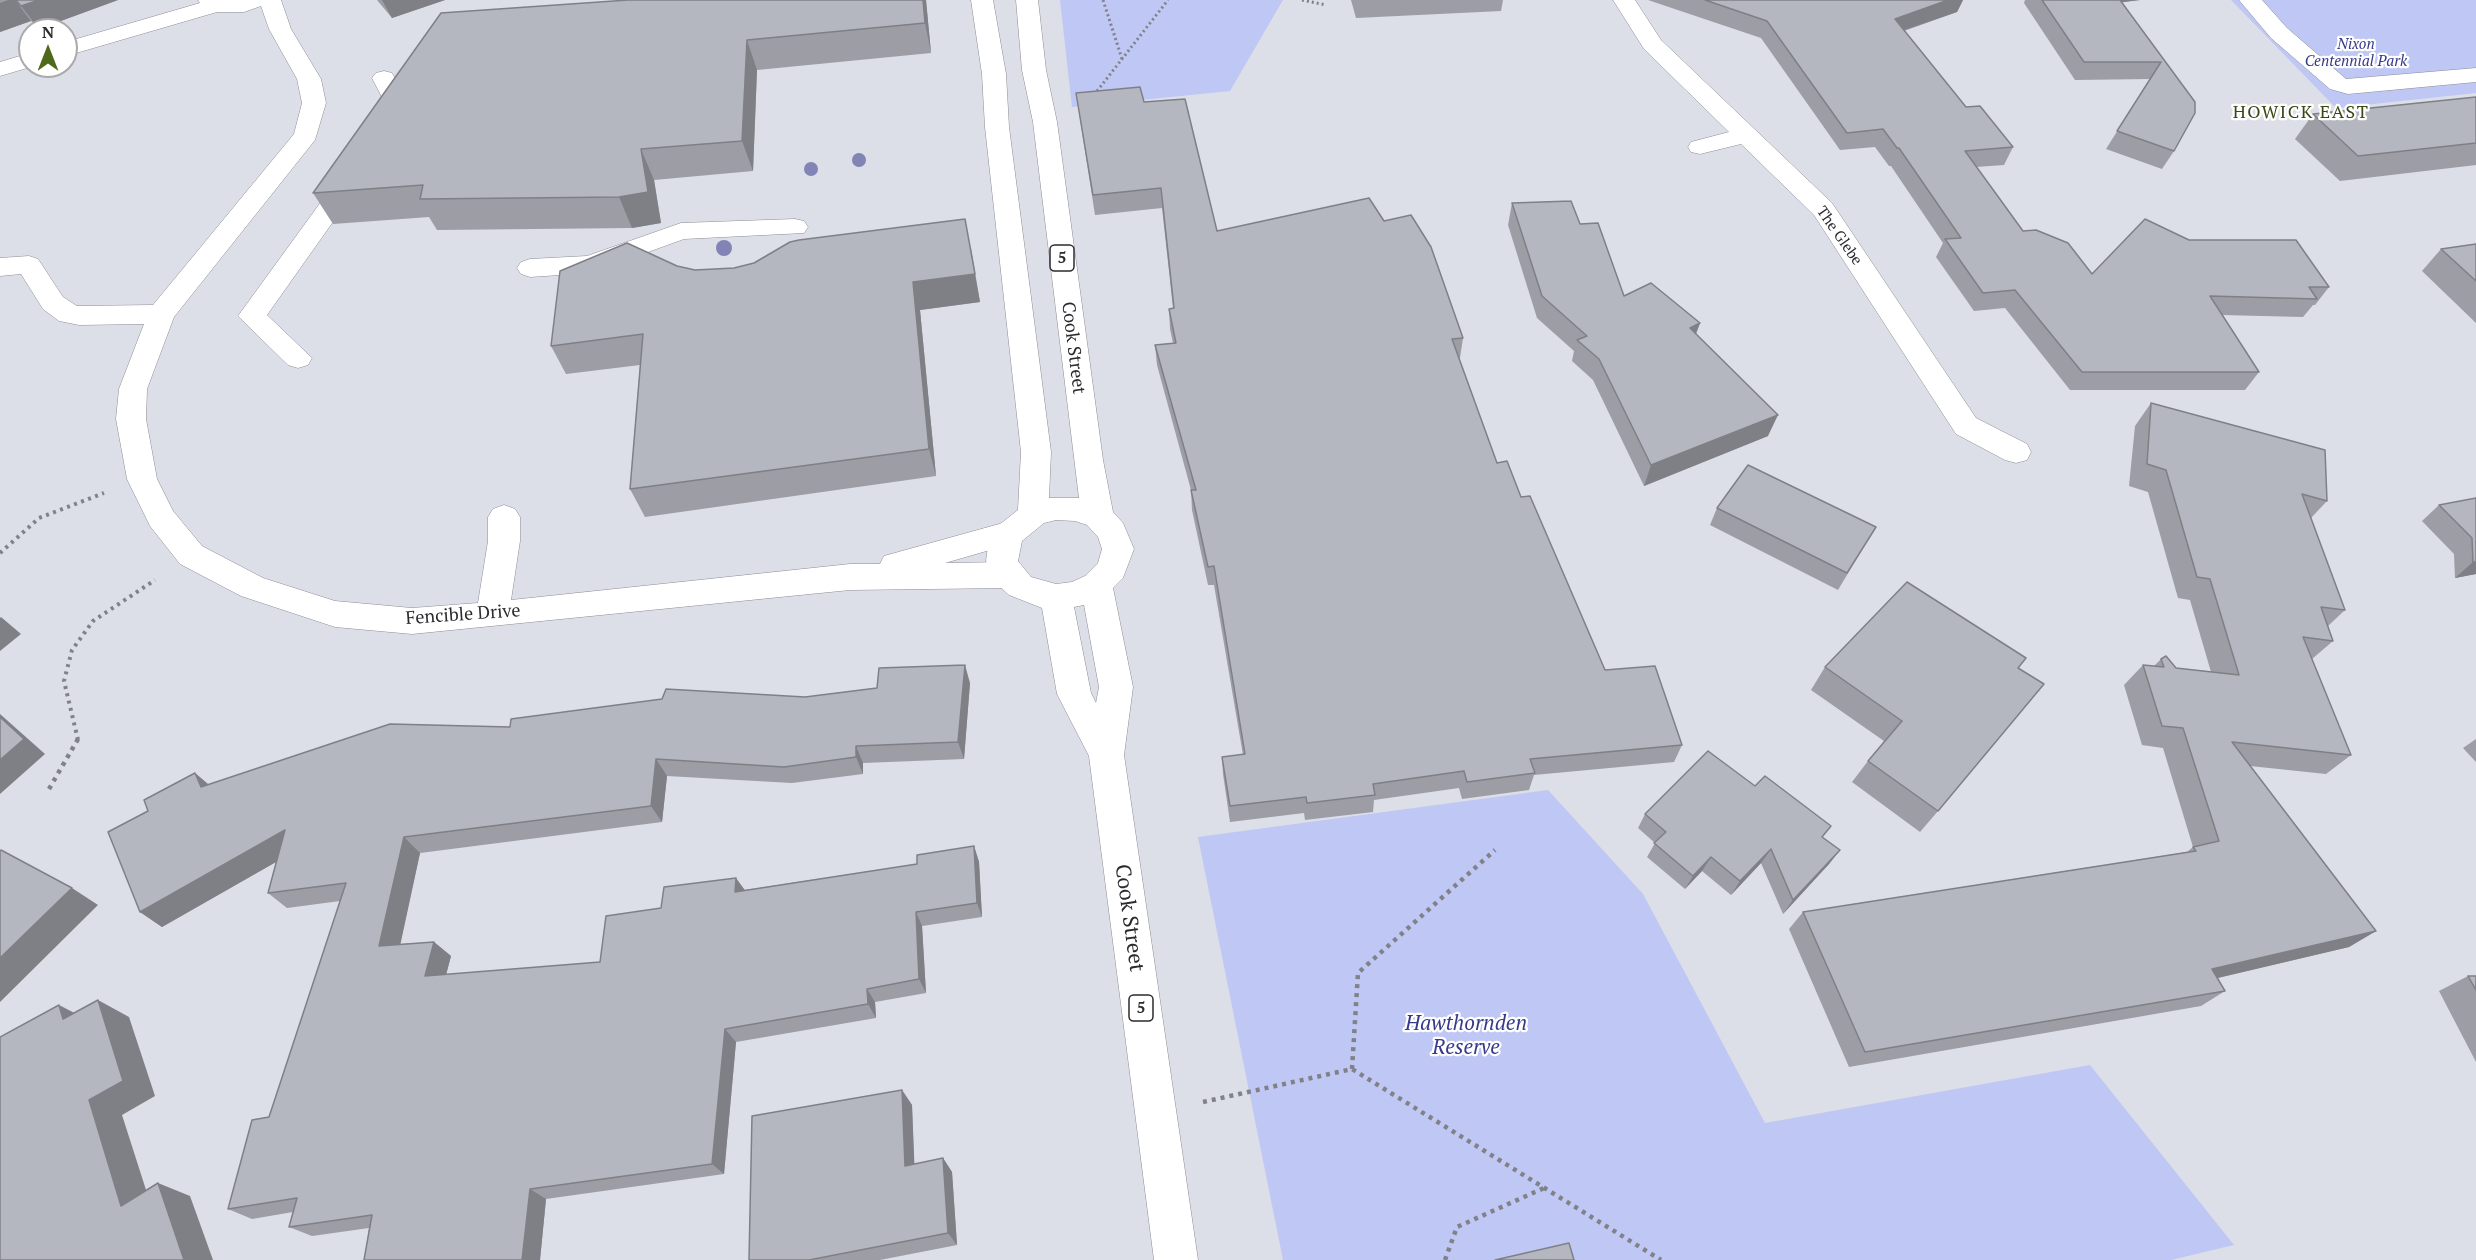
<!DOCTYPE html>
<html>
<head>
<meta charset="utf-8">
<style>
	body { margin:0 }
	#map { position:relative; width:2476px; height:1260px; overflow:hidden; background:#dcdee8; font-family:"PT Serif",serif }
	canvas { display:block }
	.north { position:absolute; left:18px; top:18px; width:60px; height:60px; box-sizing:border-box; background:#fff; border:2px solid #aaaaac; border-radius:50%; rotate:0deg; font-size:16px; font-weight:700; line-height:24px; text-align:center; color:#2b2b2f }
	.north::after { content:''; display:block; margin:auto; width:21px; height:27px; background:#4e691b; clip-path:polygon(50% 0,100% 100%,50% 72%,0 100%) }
</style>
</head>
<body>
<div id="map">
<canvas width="2476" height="1260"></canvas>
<div class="north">N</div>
</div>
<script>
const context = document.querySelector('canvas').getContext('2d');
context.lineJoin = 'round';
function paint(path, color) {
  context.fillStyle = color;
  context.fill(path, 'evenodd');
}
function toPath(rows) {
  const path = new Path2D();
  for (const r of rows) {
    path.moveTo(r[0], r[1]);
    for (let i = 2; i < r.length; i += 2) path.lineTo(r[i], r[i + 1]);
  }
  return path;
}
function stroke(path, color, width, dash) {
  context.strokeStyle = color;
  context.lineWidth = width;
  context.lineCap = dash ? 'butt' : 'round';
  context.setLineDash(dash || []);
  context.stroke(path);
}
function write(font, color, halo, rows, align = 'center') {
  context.font = font + ' "PT Serif",serif';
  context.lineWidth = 4.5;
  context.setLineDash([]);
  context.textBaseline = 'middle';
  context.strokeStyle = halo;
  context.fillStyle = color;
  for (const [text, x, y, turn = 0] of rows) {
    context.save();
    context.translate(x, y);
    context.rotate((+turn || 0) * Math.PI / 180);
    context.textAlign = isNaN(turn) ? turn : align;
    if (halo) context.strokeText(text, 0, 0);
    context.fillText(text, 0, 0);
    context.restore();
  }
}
paint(toPath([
	[1060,0,1283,0,1230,91,1072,107],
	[2231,0,2476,0,2476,93,2336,108],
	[1548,790,1643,894,1765,1123,2090,1065,2234,1245,2171,1260,1283,1260,1198,837]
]), '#bfc7f4');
const minor = toPath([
	[198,0,281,0,291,29,321,79,326,103,315,140,174,317,147,389,146,419,157,479,173,511,202,546,263,578,335,601,412,608,478,603,488,541,488,517,493,509,504,505,515,509,520,517,520,541,511,600,850,564,880,564,884,556,1010,521,1021,525,1026,533,1021,541,945,563,1008,562,1019,566,1024,575,1019,584,1008,588,850,590,412,634,335,627,241,596,180,564,150,526,127,479,116,419,119,389,144,324,79,325,59,321,43,309,21,274,0,276,0,258,29,256,38,259,63,297,77,306,153,305,294,134,302,103,297,79,269,29,261,6,244,12,217,12,66,56,66,42,200,3,198,0],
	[1613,0,1635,0,1661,40,1832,203,1976,418,2027,444,2031,452,2027,460,2016,463,2005,460,1956,434,1814,215,1741,144,1700,154,1691,152,1688,147,1691,142,1729,132,1644,49,1613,0],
	[2239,0,2262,0,2287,28,2346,79,2476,68,2476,82,2348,94,2330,89,2271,38,2239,0],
	[30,53,30,66,34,66,0,76,0,62,30,53],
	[384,71,392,73,409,103,392,131,383,133,374,131,371,126,385,103,372,78,376,73,384,71],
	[351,170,360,173,364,178,267,315,312,358,308,365,298,368,288,365,238,316,342,173,351,170],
	[795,219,804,221,808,227,804,233,684,239,590,273,530,277,521,274,517,268,521,262,530,259,587,256,681,223,795,219]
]);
const major = toPath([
	[971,0,993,0,1006,74,1009,127,1051,452,1049,498,1079,498,1033,122,1022,70,1016,0,1038,0,1046,70,1057,122,1103,460,1113,512,1123,523,1134,549,1123,578,1113,588,1133,687,1124,755,1198,1260,1154,1260,1089,756,1057,694,1042,608,1009,595,997,584,986,561,988,546,999,525,1018,510,1021,452,985,127,982,74,971,0],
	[1056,520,1075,521,1087,525,1098,537,1102,549,1098,563,1085,576,1072,582,1056,584,1031,577,1018,561,1022,541,1044,523,1056,520],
	[1084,605,1099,687,1096,703,1091,693,1074,607,1084,605]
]);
stroke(minor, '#8c8d96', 1);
stroke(major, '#8c8d96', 1);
stroke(toPath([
	[1103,0,1122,59],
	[1302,0,1326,5],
	[1094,95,1168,0]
]), '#818289', 3, [2, 3]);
stroke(toPath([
	[0,553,39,518,104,493],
	[78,740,64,681,72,650,93,621,155,580]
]), '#818289', 4, [3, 4.5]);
stroke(toPath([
	[49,789,78,739],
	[1352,1069,1358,973,1495,850],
	[1203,1102,1352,1069,1661,1260],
	[1445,1260,1457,1227,1544,1188]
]), '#818289', 4.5, [4, 5]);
paint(minor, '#fff');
paint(major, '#fff');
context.fillStyle = '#8184b4';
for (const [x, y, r] of [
	[859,160,7],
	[811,169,7],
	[724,248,8]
]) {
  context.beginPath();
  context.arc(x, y, r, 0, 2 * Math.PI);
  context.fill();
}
paint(toPath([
	[0,0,118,0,39,29,31,21,0,32],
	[377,0,445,0,392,18],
	[926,0,931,53,757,70,753,171,654,180,661,223,632,228,437,230,429,217,333,224,313,193,441,13],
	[1351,0,1503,0,1501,11,1356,18],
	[1648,0,1963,0,1957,12,1904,31,1966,107,2013,147,2004,165,1976,167,2023,231,2092,274,2189,240,2329,287,2315,305,2313,305,2303,317,2222,315,2259,372,2245,390,2070,390,2005,308,1974,311,1936,257,1943,243,1891,166,1889,166,1875,147,1840,150,1761,38],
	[2025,0,2140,0,2122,2,2195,102,2174,151,2162,169,2106,149,2150,79,2075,80,2024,3],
	[1076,93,1144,102,1217,231,1384,221,1463,338,1460,358,1458,358,1497,463,1521,497,1605,670,1682,745,1674,762,1534,775,1529,790,1462,799,1459,788,1374,800,1373,812,1305,820,1304,813,1230,822,1223,774,1222,757,1243,755,1214,585,1208,585,1192,510,1191,490,1157,365,1155,345,1173,343,1170,329,1169,309,1173,308,1162,208,1095,215,1079,113],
	[2476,97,2476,165,2340,181,2295,139,2313,114],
	[1512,203,1580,224,1624,296,1700,323,1696,334,1768,436,1644,486,1593,380,1572,361,1574,351,1537,318,1508,225],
	[2476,244,2476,323,2422,271,2441,249],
	[971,248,980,302,920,310,936,476,645,517,630,489,640,365,566,374,551,346,677,266,695,270,734,268],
	[2151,403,2327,501,2311,518,2345,610,2328,626,2333,641,2312,659,2351,755,2326,774,2250,766,2376,931,2349,947,2217,978,2225,991,2201,1006,1849,1067,1789,929,1803,912,2187,852,2193,847,2163,748,2142,745,2124,685,2143,665,2154,666,2161,659,2176,668,2211,672,2190,600,2178,598,2148,492,2129,486,2135,426],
	[2476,498,2476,574,2455,578,2454,554,2422,521,2439,505],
	[1717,508,1866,543,1838,590,1710,525],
	[1825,667,2018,668,1938,811,1920,832,1852,782,1868,761,1884,741,1811,690],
	[970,683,964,759,863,763,863,774,792,783,667,776,662,822,420,853,400,944,434,942,451,956,446,975,600,962,661,908,745,890,917,864,974,846,979,862,982,917,922,926,926,993,875,1002,876,1018,736,1042,724,1174,546,1199,540,1260,364,1260,369,1228,312,1236,289,1227,293,1212,252,1219,228,1209,269,1117,340,901,287,908,268,893,276,862,162,927,140,912,148,811,195,773,209,785,510,727,805,697],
	[2476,739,2476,762,2463,748],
	[1645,814,1823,837,1840,850,1829,864,1783,914,1761,863,1731,895,1702,871,1685,889,1647,857,1655,843,1638,828],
	[2468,976,2476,976,2476,1062,2439,991],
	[902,1090,912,1105,914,1164,943,1158,952,1172,957,1245,880,1260,749,1260]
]), '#9c9da5');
paint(toPath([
	[8,0,15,0,31,21,0,32,0,3],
	[39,0,118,0,39,29,21,6],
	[382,0,445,0,392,18],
	[923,0,926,0,931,53,925,23],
	[1948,0,1963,0,1957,12,1887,36,1895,19],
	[2103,0,2140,0,2101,5],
	[747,40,757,70,753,171,742,141],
	[641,149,654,180,661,223,632,228,619,197],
	[965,219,980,302,920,310,936,476,929,449,913,282],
	[1700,323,1692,344,1690,328],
	[1778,415,1768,436,1644,486,1651,465],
	[2473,562,2476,562,2476,574,2455,578],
	[1,617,21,634,0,651,0,618],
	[965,665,970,683,964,759,958,742],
	[0,714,45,754,0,794],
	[856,746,863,763,863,774,856,757],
	[656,759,667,776,662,822,651,806],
	[195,773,215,790,201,787],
	[285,830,304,846,162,927,140,912],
	[404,837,420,853,397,960,379,946],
	[974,846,979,862,982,917,977,903],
	[1771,849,1761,863,1731,895,1740,881],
	[1840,850,1829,864,1783,914,1793,900],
	[1711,857,1702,871,1685,889,1693,876],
	[736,878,747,893,735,892],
	[72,888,98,905,0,1002,0,958],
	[916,912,922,926,926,993,919,979],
	[2376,931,2349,947,2188,985,2212,969],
	[434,942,451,956,442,990,425,976],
	[867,989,875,1002,876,1018,868,1004],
	[98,1000,129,1017,155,1096,122,1115,155,1218,121,1206,89,1100],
	[59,1005,92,1022,63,1019],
	[725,1029,736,1042,724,1174,712,1164],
	[902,1090,912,1105,915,1179,905,1166],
	[943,1158,952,1172,957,1245,948,1233],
	[158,1183,190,1196,213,1260,184,1260],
	[530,1189,546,1199,540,1260,522,1260]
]), '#7f8086');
const building = toPath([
	[16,0,39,0,21,6,16,0],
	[628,0,923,0,925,23,747,40,742,141,641,149,648,192,619,197,420,199,423,185,313,193,441,13,628,0],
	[1705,0,1948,0,1895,19,1966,107,1980,106,2013,147,1965,151,2023,231,2036,230,2068,243,2092,274,2145,219,2189,240,2296,240,2329,287,2309,287,2317,299,2210,296,2259,372,2082,372,2015,290,1983,293,1945,239,1961,238,1899,148,1897,148,1883,129,1847,133,1767,21,1705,0],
	[2042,0,2120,0,2195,102,2195,113,2174,151,2117,131,2161,62,2084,62,2042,0],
	[1140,87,1144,102,1185,99,1217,231,1369,198,1384,221,1411,215,1431,247,1463,338,1452,339,1497,463,1507,461,1521,497,1530,496,1605,670,1655,666,1682,745,1530,759,1535,773,1467,782,1464,771,1373,784,1375,795,1307,803,1306,797,1230,806,1222,757,1245,754,1214,566,1208,567,1191,490,1196,490,1155,345,1176,343,1169,309,1174,308,1161,188,1093,195,1076,93,1140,87],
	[2476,97,2476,143,2358,156,2313,114,2476,97],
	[1571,201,1580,224,1598,223,1624,296,1651,283,1700,323,1690,328,1778,415,1651,465,1599,359,1577,340,1587,336,1542,296,1512,203,1571,201],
	[965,219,975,274,913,282,929,449,630,489,643,334,551,346,560,271,627,243,677,266,695,270,734,268,754,263,790,242,799,240,965,219],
	[2476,244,2476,281,2441,249,2476,244],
	[2151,403,2325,450,2327,501,2302,494,2345,610,2321,607,2333,641,2303,637,2351,755,2232,742,2376,931,2212,969,2225,991,1865,1052,1803,912,2196,851,2193,847,2219,841,2183,728,2162,726,2143,665,2164,667,2161,659,2166,656,2176,668,2239,675,2210,579,2197,577,2166,470,2147,464,2151,403],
	[1748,465,1876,527,1847,573,1717,508,1748,465],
	[2476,498,2476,562,2473,562,2472,538,2439,505,2476,498],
	[1907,582,2026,658,2018,668,2044,684,1938,811,1868,761,1902,721,1825,667,1907,582],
	[965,665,958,742,856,746,856,757,784,767,656,759,651,806,404,837,379,946,434,942,425,976,600,962,606,916,661,908,664,887,736,878,735,892,917,864,917,855,974,846,977,903,916,912,919,979,867,989,868,1004,725,1029,712,1164,530,1189,522,1260,364,1260,372,1215,289,1227,297,1198,228,1209,252,1120,269,1117,346,883,268,893,285,830,140,912,108,832,148,811,144,800,195,773,201,787,390,724,510,727,511,719,662,699,666,689,805,697,877,688,879,668,965,665],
	[0,717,24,739,0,760,0,717],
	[1708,751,1755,786,1765,776,1831,826,1822,837,1840,850,1793,900,1771,849,1740,881,1711,857,1693,876,1654,843,1666,832,1645,814,1708,751],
	[1,850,72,888,0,958,0,851,1,850],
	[2468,976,2476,976,2476,990,2468,976],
	[98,1000,123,1081,89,1100,121,1206,158,1183,184,1260,0,1260,0,1037,59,1005,63,1019,98,1000],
	[902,1090,905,1166,943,1158,948,1233,809,1260,749,1260,752,1116,902,1090],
	[1569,1243,1574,1260,1495,1260,1569,1243]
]);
paint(building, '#b5b7c0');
stroke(building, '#7f8086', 1.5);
write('italic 15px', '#363a89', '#fff', [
	["Nixon",2356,45],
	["Centennial Park",2356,62]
]);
write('15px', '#2b2b2f', '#fff', [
	["The Glebe",1839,236,55]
]);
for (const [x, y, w] of [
	[1062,258,24],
	[1141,1008,24]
]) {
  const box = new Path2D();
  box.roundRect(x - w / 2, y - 13, w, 26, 4.5);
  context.fillStyle = '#fff';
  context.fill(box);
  stroke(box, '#2b2b2f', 1.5);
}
write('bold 16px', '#2b2b2f', null, [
	["5",1062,258],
	["5",1141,1008]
]);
context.letterSpacing = '1.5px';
write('18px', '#364914', '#fff', [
	["HOWICK EAST",2301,113]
]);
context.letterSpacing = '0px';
write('18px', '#2b2b2f', '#fff', [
	["Cook Street",1073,348,83],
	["Fencible Drive",463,615,-4]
]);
write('21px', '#2b2b2f', '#fff', [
	["Cook Street",1129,918,82]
]);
write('italic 21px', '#363a89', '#fff', [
	["Hawthornden",1466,1024],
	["Reserve",1466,1048]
]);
</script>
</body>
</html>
